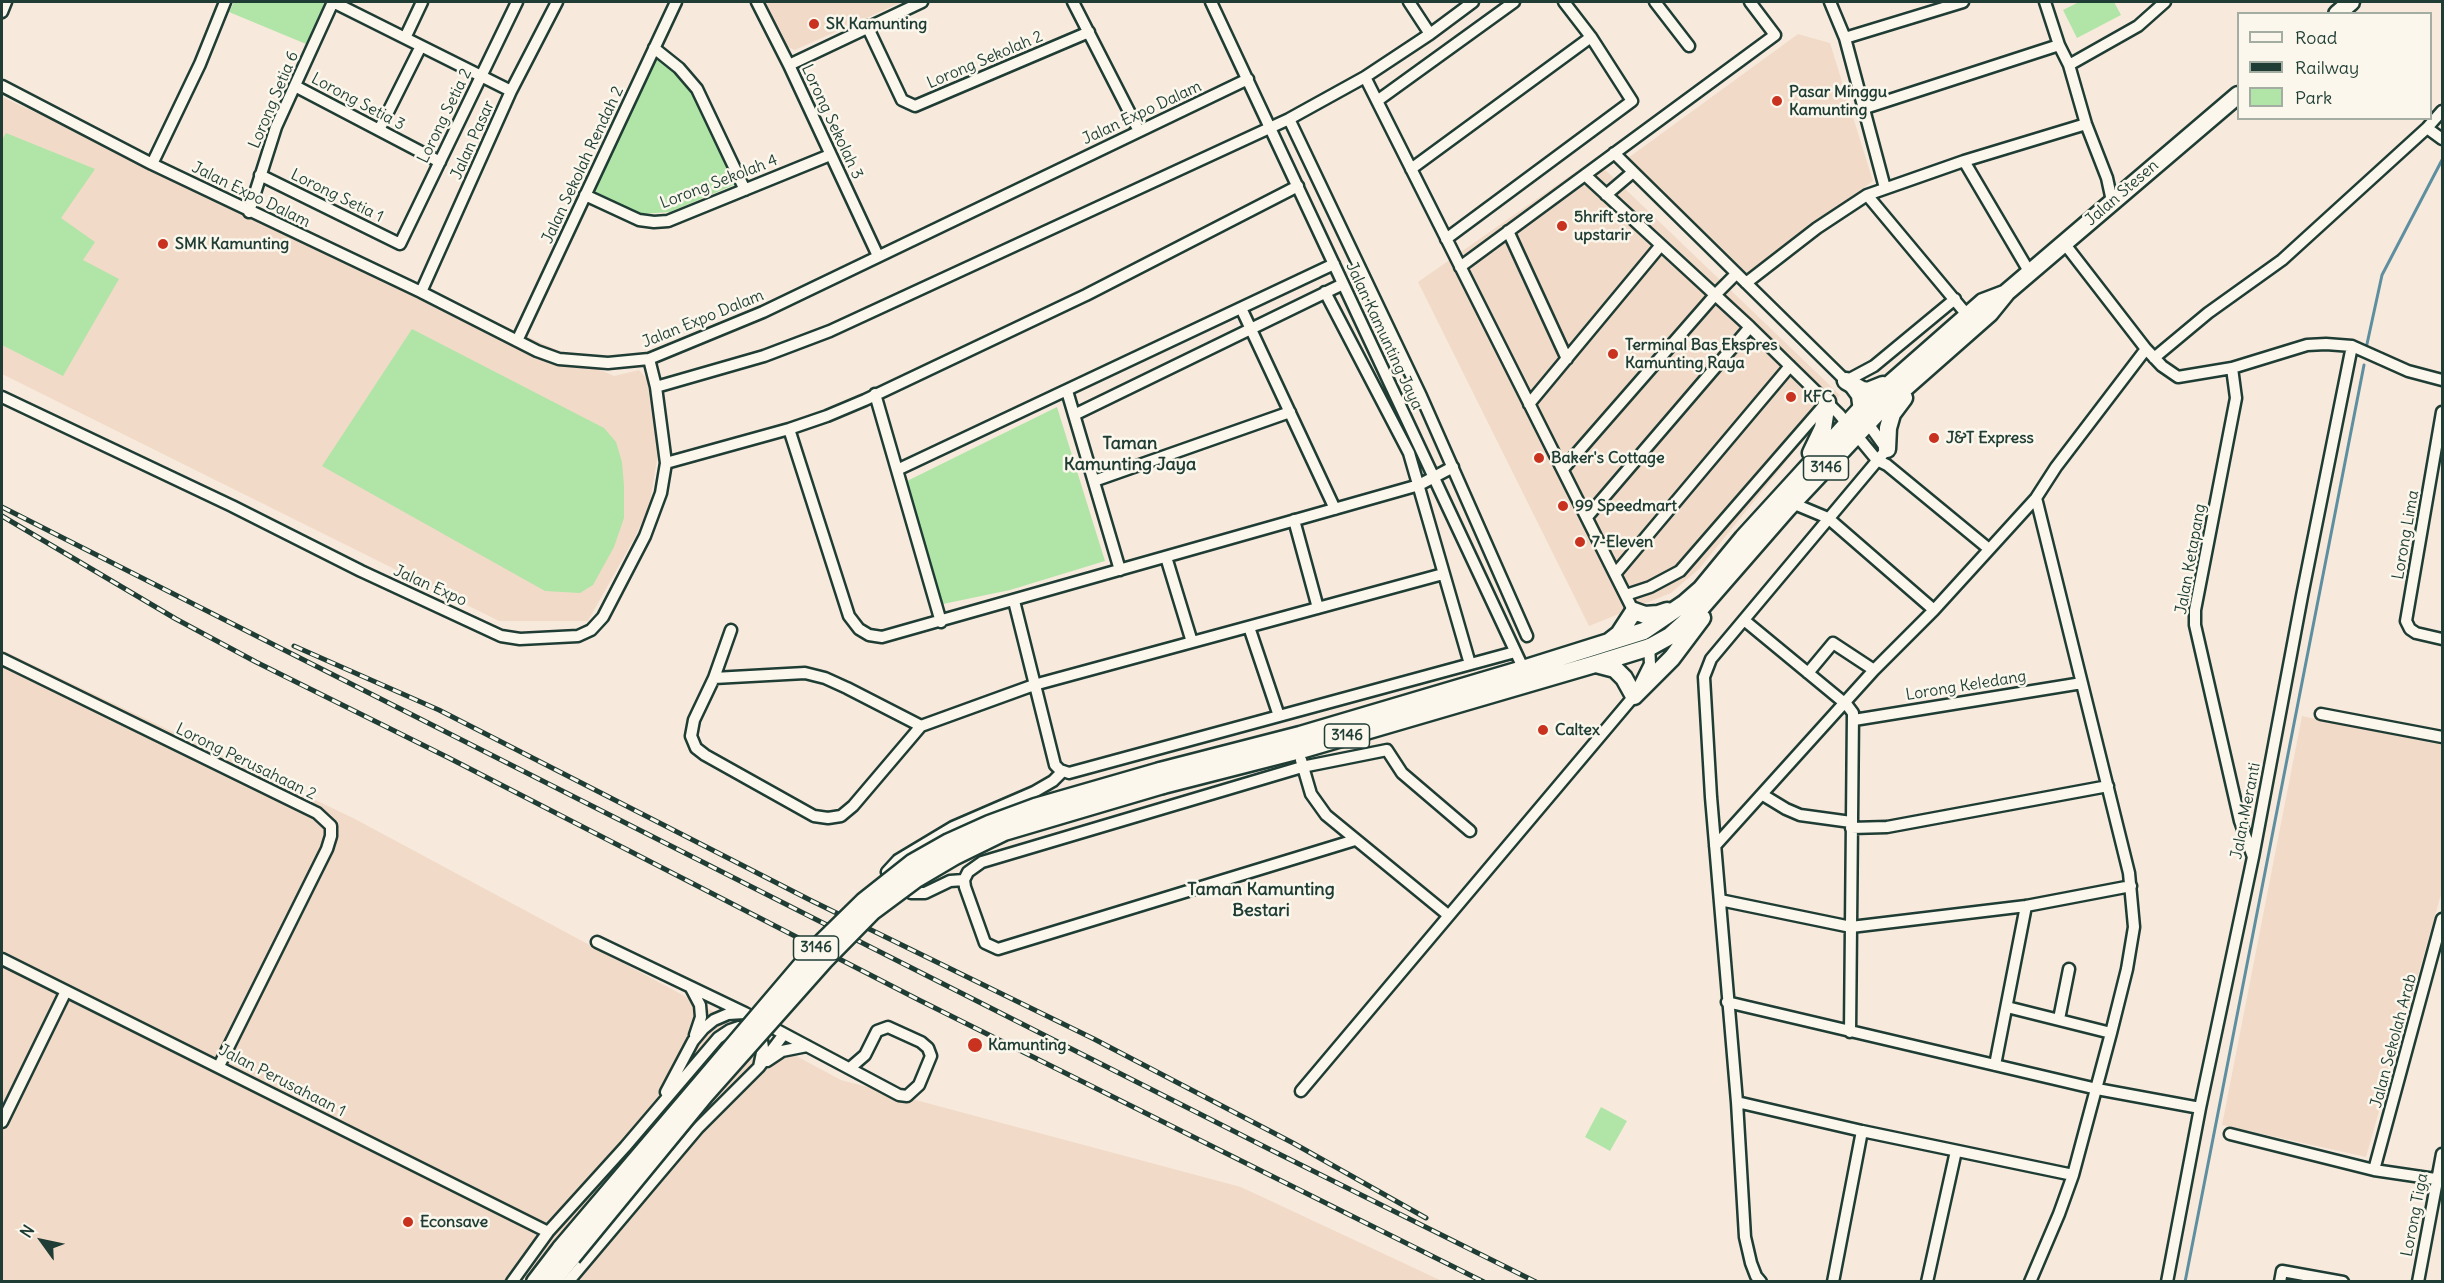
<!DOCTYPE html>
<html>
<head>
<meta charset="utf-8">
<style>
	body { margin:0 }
	#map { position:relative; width:2444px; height:1283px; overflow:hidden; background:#f7eadc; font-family:Delius,sans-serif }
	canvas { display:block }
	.frame { position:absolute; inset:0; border:3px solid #1f3d34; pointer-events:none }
	.legend { position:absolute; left:2237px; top:12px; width:195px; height:108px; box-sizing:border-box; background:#fbf7ec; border:2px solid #a3ada2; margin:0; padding:8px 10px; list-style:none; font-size:18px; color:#1f3d34 }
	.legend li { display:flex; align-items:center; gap:12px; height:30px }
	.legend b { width:30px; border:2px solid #a3ada2 }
	.north { position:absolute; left:12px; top:1211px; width:60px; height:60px; -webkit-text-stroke:4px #fbf7ec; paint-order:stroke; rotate:303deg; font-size:16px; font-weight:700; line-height:24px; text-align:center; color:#1f3d34 }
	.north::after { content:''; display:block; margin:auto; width:21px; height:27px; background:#1f3d34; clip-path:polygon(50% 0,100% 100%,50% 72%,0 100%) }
</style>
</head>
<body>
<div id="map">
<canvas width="2444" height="1283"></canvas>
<div class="frame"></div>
<ul class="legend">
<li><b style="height:8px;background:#fbf7ec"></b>Road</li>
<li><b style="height:8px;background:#1f3d34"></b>Railway</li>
<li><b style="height:16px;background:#b0e5a7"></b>Park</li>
</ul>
<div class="north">N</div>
</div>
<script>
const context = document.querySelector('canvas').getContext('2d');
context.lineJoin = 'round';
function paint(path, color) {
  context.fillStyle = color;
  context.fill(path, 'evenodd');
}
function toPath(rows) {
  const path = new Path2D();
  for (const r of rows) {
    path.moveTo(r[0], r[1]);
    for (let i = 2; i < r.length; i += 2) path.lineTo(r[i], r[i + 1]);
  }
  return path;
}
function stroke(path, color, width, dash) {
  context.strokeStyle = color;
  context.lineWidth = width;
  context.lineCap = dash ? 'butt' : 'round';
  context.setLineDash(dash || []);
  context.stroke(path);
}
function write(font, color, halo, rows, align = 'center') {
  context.font = font + ' Delius,sans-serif';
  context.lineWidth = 5;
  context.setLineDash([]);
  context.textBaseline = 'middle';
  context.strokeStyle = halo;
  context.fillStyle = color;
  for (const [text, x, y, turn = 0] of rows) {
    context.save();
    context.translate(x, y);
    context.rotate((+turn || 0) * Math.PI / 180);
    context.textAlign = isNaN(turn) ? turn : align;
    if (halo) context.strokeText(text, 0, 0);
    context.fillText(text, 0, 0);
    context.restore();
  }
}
paint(toPath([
	[764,2,902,2,795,50,785,46],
	[1798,34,1830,43,1873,181,1748,274,1628,158],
	[2,97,614,376,639,370,647,379,658,455,649,507,635,537,588,621,499,621,2,374],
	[1594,159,1840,395,1699,569,1671,593,1589,626,1418,282],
	[2,650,355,819,841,1080,1241,1187,1442,1281,2,1281],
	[2302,716,2442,745,2442,891,2366,1157,2222,1125]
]), '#f2dac8');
paint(toPath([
	[234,2,325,2,306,44,229,12],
	[2079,2,2114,2,2121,15,2077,38,2063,10],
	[656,58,670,66,689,86,741,182,670,212,641,214,592,190],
	[6,133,95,169,61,218,95,242,83,260,119,279,63,376,2,345,2,140],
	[412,329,604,428,616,442,622,462,624,486,624,518,614,547,593,585,580,593,545,591,322,466],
	[1057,407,1105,561,1010,590,943,604,907,481],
	[1601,1107,1627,1121,1610,1151,1585,1137]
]), '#b0e5a7');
stroke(toPath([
	[2367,344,2382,275,2442,160],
	[2185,1282,2364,365]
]), '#5e8fa0', 3);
const street = toPath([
	[333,2,511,91],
	[757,2,789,65,878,256],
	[1073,2,1139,131],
	[1211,2,1525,672],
	[1409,2,1430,34],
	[1655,2,1689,46],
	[1830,2,1845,38,1885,188],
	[2045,2,2059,45,2069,65,2086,124,2107,178,2112,201],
	[2,12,6,2],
	[867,26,902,100,915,106,1089,32],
	[405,38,422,2],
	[1845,38,1963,2],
	[654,48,679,68,697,89,745,190],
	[789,65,922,2],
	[2069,65,2138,26,2165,2],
	[1365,77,1636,616],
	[2,86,152,164,421,292,537,351,559,359,608,363,649,359,763,312,1248,79],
	[295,86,440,162],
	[1377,101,1514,2],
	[1865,108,2059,45],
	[1289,119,1421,396,1527,636],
	[2427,128,2442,139],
	[379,130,421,46],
	[1614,153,1846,381,1857,396,1859,411,1887,450],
	[1964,161,2030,273],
	[152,164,200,64,225,2],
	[1411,169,1591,37],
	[260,175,400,244,517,2],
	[1585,175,1750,327,1839,414,1877,460,1887,465,1989,549],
	[585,195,639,220,654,222,668,221,830,155],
	[1606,195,1633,172],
	[1867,195,1968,316],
	[249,212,276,127,333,2],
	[1508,231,1567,359],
	[1446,239,1632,101,1591,37,1564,2],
	[2064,243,2146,349,2162,366,2178,377,2232,368,2307,345,2326,344,2352,346,2408,371,2442,380],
	[1460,267,1775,35,1750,2],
	[1746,283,1817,228,1867,195,1964,161,2086,124],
	[421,292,511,91,557,2],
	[1325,292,1409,453,1470,664],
	[1241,308,1335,509],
	[517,341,676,2],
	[2154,358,2208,313,2282,260,2427,128,2442,111],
	[2232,368,2236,398,2195,610,2195,625,2240,821,2253,857],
	[1846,381,1874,366,1955,299],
	[656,387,764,356,830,331,1289,119,1365,77,1430,34,1473,2],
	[1067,391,1120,570],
	[875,394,941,622],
	[2,397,232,506,361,571,501,636,520,639,578,636,591,630,603,617,645,536,661,493,666,463,656,387,649,359],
	[1529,404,1661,245],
	[2442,412,2406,621,2410,629,2416,633,2442,639],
	[1074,415,1343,284],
	[789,429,849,616,859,629,869,635,882,637,1419,485,1453,467],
	[666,463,789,429,827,416,865,400,1086,295,1298,186],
	[1563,469,1715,295,1736,274],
	[897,470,1334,264],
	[1094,481,1290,412],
	[1792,503,1828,518,1934,610],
	[1587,517,1750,327],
	[1294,520,1318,608],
	[1166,557,1192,642],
	[1615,574,1790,366],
	[1626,595,1650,587,1680,571,1826,403],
	[1014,601,1055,765,1060,770,1069,773,1515,652],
	[1744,620,1847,705,1853,713,1850,1032],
	[1249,627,1279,716],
	[731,630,714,678,694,720,691,736,696,748,705,755,814,816,828,818,841,816,853,806,921,726],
	[2,659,317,813,331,826,331,836,327,849,219,1066],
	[1808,673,1833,643,1874,670],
	[714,678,805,673,825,678,847,688,921,726,1034,685,1443,574],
	[2321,714,2442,737],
	[1854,720,2082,683],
	[1301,760,1311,794,1326,815,1448,915],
	[1763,795,1786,809,1800,815,1851,822],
	[1851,828,1887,827,2108,786],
	[1355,840,998,949,985,943,965,887,964,880,968,872,982,862,1302,767,1387,750,1402,773,1470,831],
	[1715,846,1874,670,1934,610,2036,498,2056,467,2146,349],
	[964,880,950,881,925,893,911,893,889,877,887,872,898,860,953,827,1034,792,1053,781,1063,771],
	[1720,900,1851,927,2026,906,2131,886],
	[597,942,745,1013,899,1095,907,1096,919,1085,931,1056,928,1048,921,1042,888,1027,877,1031,865,1055,850,1068],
	[2,959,548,1232],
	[691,988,700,1005,701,1017,695,1035],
	[1727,1002,2097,1089,2200,1108],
	[2007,1007,2111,1033],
	[2059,1019,2069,969],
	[767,1061,782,1051,807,1046],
	[1995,1065,2026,906],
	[1301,1091,1634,696,1650,664,1649,644],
	[666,1092,693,1041,703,1029,714,1020,728,1014,744,1013],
	[1737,1102,1862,1131,2073,1175],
	[2,1122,66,991],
	[2230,1134,2374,1170,2442,1180],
	[2374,1170,2442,919],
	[512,1282,548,1232,625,1147,718,1038,730,1030,739,1027,750,1030,762,1041,763,1048,759,1067],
	[568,1282,698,1128,759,1067,784,1034],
	[1761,1282,1756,1276,1751,1263,1745,1237,1737,1102,1711,797,1704,677,1711,659,1887,449],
	[1833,1282,1862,1131],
	[1927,1282,1956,1151],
	[2030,1282,2059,1214,2073,1175,2111,1033,2127,969,2134,927,2129,873,2036,498],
	[2167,1282,2200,1108,2253,857,2302,596,2352,346],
	[2280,1282,2282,1271,2343,1282],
	[2418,1282,2442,1154]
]);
const primary = toPath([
	[2337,14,2351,2],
	[1846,381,1862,390,1868,391,1883,385],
	[1887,449,1888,428,1892,414,1904,398],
	[1811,453,1823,428,1827,402],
	[1610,641,1619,634,1634,611,1645,615,1658,614,1667,611],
	[1596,664,1615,669,1624,678,1634,696,1672,658,1702,618],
	[1160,771,1300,735,1523,669,1644,631,1685,603,1701,589,1743,538,1859,411,1983,302,2004,294],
	[1163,785,1304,749,1595,664,1650,647,1670,636,1699,610,1787,509,1881,409,1990,313,2007,292,2238,95],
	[535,1282,561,1248],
	[552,1282,572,1257]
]);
stroke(street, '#1f3d34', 15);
stroke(primary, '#1f3d34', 21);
stroke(street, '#fbf7ec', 10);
stroke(primary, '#fbf7ec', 16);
const rail = toPath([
	[2,507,1271,1150,1536,1282],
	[2,516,176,619,256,662,449,758,919,1000,1484,1282],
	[294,646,439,710,812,901,1094,1039,1293,1143,1426,1218]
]);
stroke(rail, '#1f3d34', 5);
stroke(rail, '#fbf7ec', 3, [9]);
const primaryBridge = toPath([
	[561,1248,817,947,864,901,912,863,949,842,989,824,1035,807,1160,771],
	[572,1257,705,1095,824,961,873,911,916,879,955,856,1004,832,1163,785]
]);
stroke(primaryBridge, '#1f3d34', 21, []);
stroke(primaryBridge, '#fbf7ec', 16);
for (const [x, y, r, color] of [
	[814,24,6,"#c8321e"],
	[1777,101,6,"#c8321e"],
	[1562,226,6,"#c8321e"],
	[163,244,6,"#c8321e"],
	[1613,354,6,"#c8321e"],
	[1791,397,6,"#c8321e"],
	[1934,438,6,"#c8321e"],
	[1539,458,6,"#c8321e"],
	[1563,506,6,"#c8321e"],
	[1580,542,6,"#c8321e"],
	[1543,730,6,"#c8321e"],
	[975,1045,8,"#c8321e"],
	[408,1222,6,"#c8321e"]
]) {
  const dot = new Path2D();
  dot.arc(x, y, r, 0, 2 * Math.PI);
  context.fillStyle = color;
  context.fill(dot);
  stroke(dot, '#fbf7ec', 2);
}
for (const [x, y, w] of [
	[1826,468,45],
	[1347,736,45],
	[816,948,45]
]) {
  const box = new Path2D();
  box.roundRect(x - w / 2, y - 12, w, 24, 4.5);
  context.fillStyle = '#fbf7ec';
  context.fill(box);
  stroke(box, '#1f3d34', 1.5);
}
write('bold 15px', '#1f3d34', null, [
	["3146",1826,468],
	["3146",1347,736],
	["3146",816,948]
]);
write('bold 16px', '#1f3d34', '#fbf7ec', [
	["SK Kamunting",826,24],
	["Pasar Minggu",1789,92],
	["Kamunting",1789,110],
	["5hrift store",1574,217],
	["upstarir",1574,235],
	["SMK Kamunting",175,244],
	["Terminal Bas Ekspres",1625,345],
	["Kamunting Raya",1625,363],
	["KFC",1803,397],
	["J&T Express",1946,438],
	["Baker's Cottage",1551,458],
	["99 Speedmart",1575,506],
	["7-Eleven",1592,542],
	["Caltex",1555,730],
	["Kamunting",988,1045],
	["Econsave",420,1222]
], 'left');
write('16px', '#1f3d34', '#fbf7ec', [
	["Lorong Sekolah 2",985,60,-23],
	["Lorong Setia 6",274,100,-67],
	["Lorong Setia 3",358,102,28],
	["Jalan Expo Dalam",1142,113,-25],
	["Lorong Setia 2",445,116,-64],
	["Lorong Sekolah 3",832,122,65],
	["Jalan Pasar",473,140,-66],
	["Jalan Sekolah Rendah 2",583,165,-65],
	["Lorong Sekolah 4",719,182,-21],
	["Jalan Stesen",2122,193,-41],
	["Jalan Expo Dalam",251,195,26],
	["Lorong Setia 1",337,196,26],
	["Jalan Expo Dalam",703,319,-22],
	["Jalan Kamunting Jaya",1384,336,65],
	["Lorong Lima",2406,535,-80],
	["Jalan Ketapang",2191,559,-80],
	["Jalan Expo",430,586,24],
	["Lorong Keledang",1966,686,-9],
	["Lorong Perusahaan 2",246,762,26],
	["Jalan Meranti",2246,811,-79],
	["Jalan Sekolah Arab",2394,1041,-75],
	["Jalan Perusahaan 1",282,1081,27],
	["Lorong Tiga",2415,1215,-79]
]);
write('bold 18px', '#1f3d34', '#fbf7ec', [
	["Taman",1130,444],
	["Kamunting Jaya",1130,465],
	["Taman Kamunting",1261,890],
	["Bestari",1261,911]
]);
</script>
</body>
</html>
